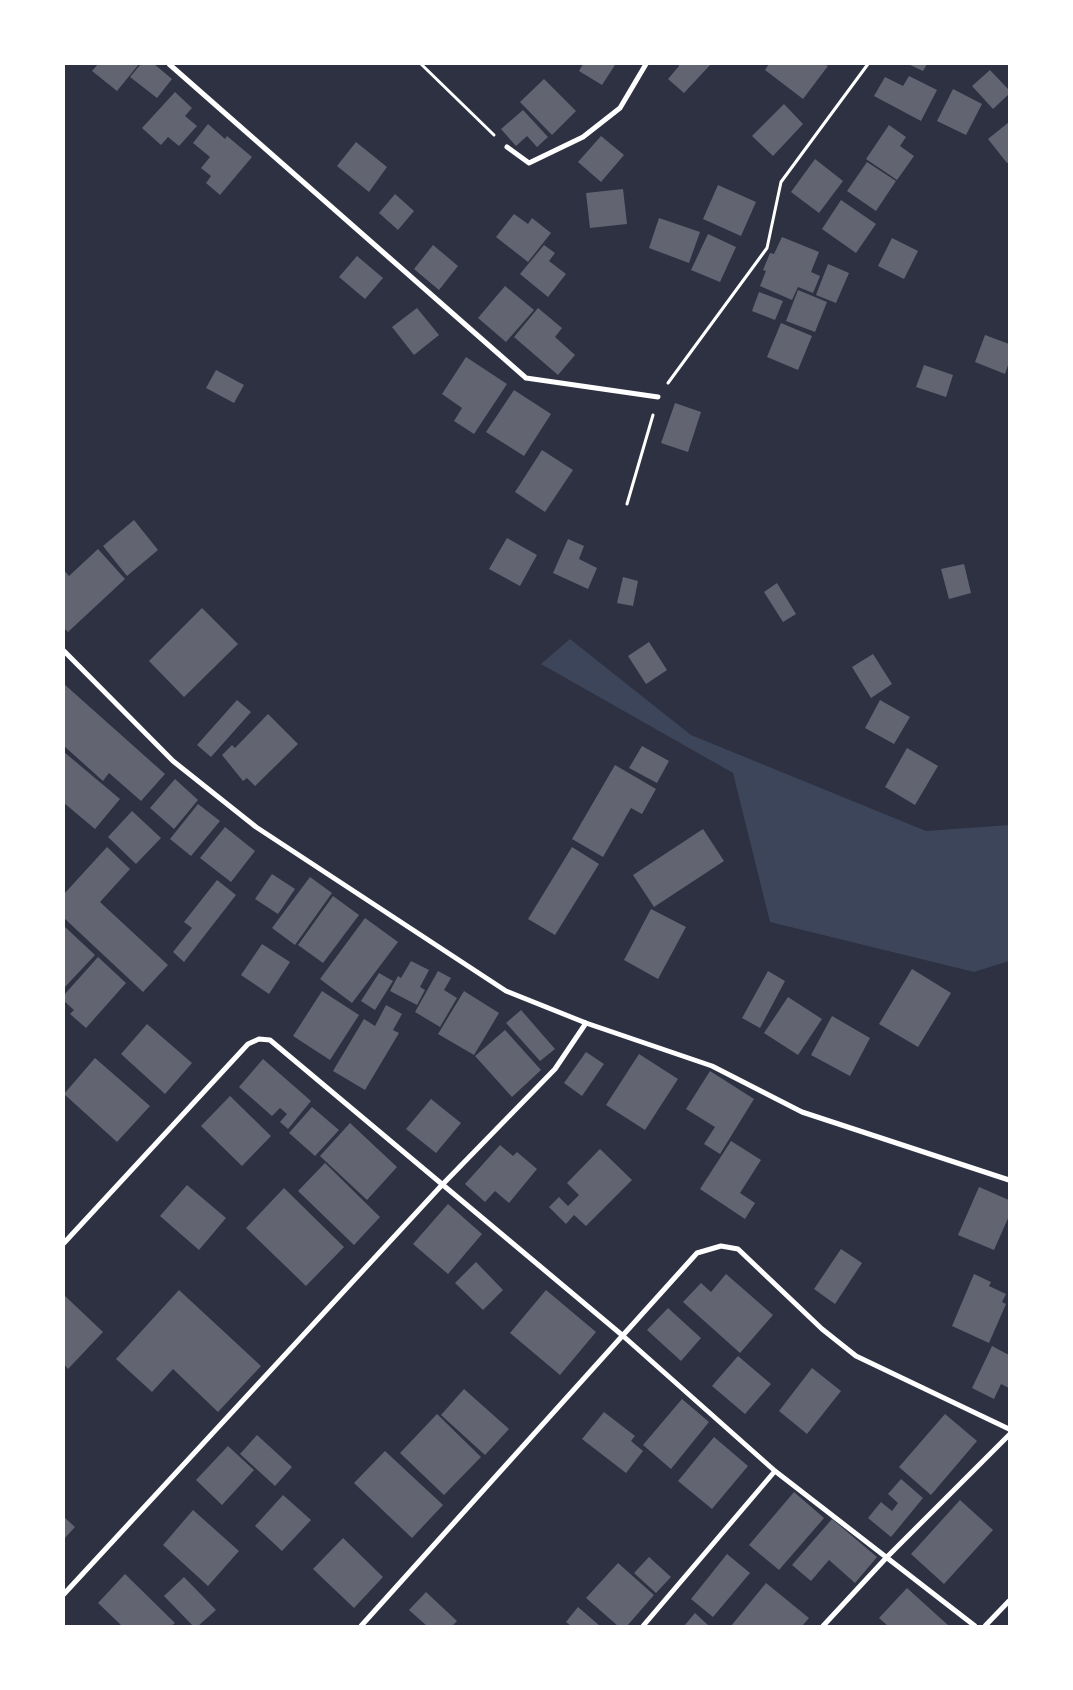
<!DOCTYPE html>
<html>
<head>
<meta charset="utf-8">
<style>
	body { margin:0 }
	#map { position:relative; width:1073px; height:1690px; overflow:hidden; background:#2d3142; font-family:Merriweather,serif }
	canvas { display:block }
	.frame { position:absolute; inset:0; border:65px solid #fff; pointer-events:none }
</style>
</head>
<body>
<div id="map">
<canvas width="1073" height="1690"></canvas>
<div class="frame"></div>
</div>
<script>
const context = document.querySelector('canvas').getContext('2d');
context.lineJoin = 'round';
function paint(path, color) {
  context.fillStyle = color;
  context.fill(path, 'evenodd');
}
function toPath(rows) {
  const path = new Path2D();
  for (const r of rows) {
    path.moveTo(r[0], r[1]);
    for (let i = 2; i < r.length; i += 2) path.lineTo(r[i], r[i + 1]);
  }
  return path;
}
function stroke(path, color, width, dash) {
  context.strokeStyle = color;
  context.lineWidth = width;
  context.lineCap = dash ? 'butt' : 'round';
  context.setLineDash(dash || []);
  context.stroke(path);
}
paint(toPath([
	[570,639,691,735,926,831,1009,825,1009,961,974,972,770,922,733,773,541,664]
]), '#3c4559');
paint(toPath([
	[98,64,139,64,117,91,92,71],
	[141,64,154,64,172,79,157,98,130,77],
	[583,64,613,64,615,65,602,85,579,71],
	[677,64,711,64,684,93,668,79,679,66],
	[769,64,824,64,828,66,803,99,765,70],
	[908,64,927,64,923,71],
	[990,70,1009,90,1009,94,993,109,972,86],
	[909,76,937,90,921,121,874,96,885,77,903,86],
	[544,79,576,111,552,135,520,102],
	[953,89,982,104,966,135,937,121],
	[175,92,192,108,185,116,197,126,179,146,168,137,161,145,142,128],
	[784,104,803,124,773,156,752,136],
	[523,110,548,137,537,147,527,136,516,146,501,129],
	[1009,122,1009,162,1007,163,988,139],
	[208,124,225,139,227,136,252,157,220,195,206,183,211,176,201,168,210,157,193,143],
	[889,125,906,137,900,146,914,156,897,180,866,159],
	[601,136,624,155,601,182,578,162],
	[356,142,387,167,369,192,337,166],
	[815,159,843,181,819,213,791,192],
	[867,162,896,181,876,211,847,191],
	[718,185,756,202,741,236,703,219],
	[623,189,627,224,590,228,586,193],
	[395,194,414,211,398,230,379,213],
	[841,200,876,224,856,253,822,229],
	[514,214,528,224,532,218,551,233,528,262,496,237],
	[659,218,700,232,689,263,649,248],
	[708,234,736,247,720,282,691,270],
	[782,237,819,252,811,272,820,276,813,293,798,287,792,300,760,286,766,271,763,270,770,253,774,254],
	[892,238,918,251,904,279,878,266],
	[433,245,458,266,439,290,414,269],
	[544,245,555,253,549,261,566,274,548,297,520,274],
	[357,256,383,278,365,299,339,277],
	[828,264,849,273,836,303,816,295],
	[505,286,534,310,506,342,478,318],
	[798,290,827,302,815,332,786,321],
	[759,292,783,301,775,320,752,311],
	[417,308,439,335,414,355,392,327],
	[538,308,562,328,555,337,575,355,558,375,514,337],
	[781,323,812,336,798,370,767,357],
	[985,335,1009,344,1009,362,1005,374,975,362],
	[466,357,507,384,474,434,454,421,462,408,442,394],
	[924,365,953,375,946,397,916,387],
	[216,370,244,385,234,403,206,388],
	[514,390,551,414,524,456,486,432],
	[675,403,701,412,688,452,661,443],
	[542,450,573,470,545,512,515,492],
	[134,520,158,550,127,576,103,546],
	[507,538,537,555,520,586,489,569],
	[568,539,584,546,579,559,597,568,588,589,553,573],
	[98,549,125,579,68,632,64,628,64,570,69,576],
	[964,564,971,593,949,599,941,569],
	[623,577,638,581,633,606,617,603],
	[777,583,796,614,783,622,764,592],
	[202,608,238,644,184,697,149,661],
	[649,642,667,670,646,684,628,656],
	[873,654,892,684,871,698,852,667],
	[64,684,165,774,141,801,109,773,103,781,64,746],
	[237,700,251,712,211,757,197,745],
	[880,700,910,717,894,744,865,728],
	[268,714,298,744,255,786,247,778,243,781,222,755,232,745,235,748],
	[642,746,669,761,657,783,629,768],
	[907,748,938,766,915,805,885,787],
	[64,752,120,799,95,829,64,803],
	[615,765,656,789,642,814,631,808,603,857,572,839],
	[175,779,198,800,174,829,150,808],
	[198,804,220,821,191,856,170,839],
	[132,811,161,838,136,864,108,837],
	[225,827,255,851,231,882,200,858],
	[703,829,724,861,654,907,633,875],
	[107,847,130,869,100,902,168,965,143,992,64,918,64,894],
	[572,847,599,864,555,935,528,919],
	[272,874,295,889,278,914,255,899],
	[310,877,332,893,295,945,272,928],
	[217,880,236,895,184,962,173,952,192,928,184,922],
	[333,896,359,915,323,963,298,945],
	[651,909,686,927,658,979,624,960],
	[365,918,398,942,352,1003,320,979],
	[64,926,95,955,64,988],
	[262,944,290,962,269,994,241,975],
	[98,957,126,983,86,1028,70,1014,74,1010,64,1001,64,995],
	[411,961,429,970,420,987,425,990,417,1005,390,991,398,976,401,978],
	[912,969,951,993,918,1047,879,1024],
	[438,971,451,978,444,990,457,998,440,1027,415,1012],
	[768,971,785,981,760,1028,742,1018],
	[379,973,393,981,375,1010,361,1001],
	[322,991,359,1015,330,1060,293,1036],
	[464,991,499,1013,474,1055,438,1034],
	[788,997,822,1019,798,1055,764,1033],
	[386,1005,402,1014,393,1030,399,1033,365,1090,333,1071,364,1019,375,1026],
	[521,1010,555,1049,540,1061,506,1023],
	[832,1016,870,1038,850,1076,811,1055],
	[147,1024,192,1063,165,1094,121,1054],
	[505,1030,541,1070,512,1097,475,1056],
	[586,1052,604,1064,582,1096,564,1083],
	[639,1054,678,1079,645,1130,606,1105],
	[95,1058,150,1106,117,1142,64,1094],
	[263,1059,311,1101,288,1129,280,1122,287,1114,280,1108,272,1116,239,1087],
	[710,1071,754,1099,720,1154,704,1144,715,1127,686,1109],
	[230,1096,271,1136,242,1166,201,1126],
	[431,1099,461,1123,436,1153,406,1129],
	[312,1107,339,1130,315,1156,289,1133],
	[350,1123,397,1167,367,1200,320,1156],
	[731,1141,761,1160,740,1193,755,1203,745,1219,700,1189],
	[500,1145,513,1156,517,1152,537,1169,509,1203,495,1191,485,1202,465,1184],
	[600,1149,632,1180,586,1226,574,1215,566,1224,549,1207,559,1197,568,1206,579,1195,567,1183],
	[325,1163,380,1217,354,1245,298,1191],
	[187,1185,226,1218,199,1250,160,1216],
	[979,1187,1009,1200,1009,1216,994,1250,958,1235],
	[284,1188,344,1247,306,1286,246,1228],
	[448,1204,482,1234,448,1274,413,1244],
	[841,1249,862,1263,835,1304,814,1289],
	[476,1262,503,1290,483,1310,455,1283],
	[726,1274,773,1315,740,1353,683,1302,701,1283,711,1292],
	[974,1274,991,1282,989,1286,1006,1294,1002,1302,1006,1304,989,1343,952,1326],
	[179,1290,261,1366,218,1412,173,1369,152,1392,116,1359],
	[546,1290,596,1332,560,1375,510,1333],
	[64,1295,103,1332,68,1369,64,1364],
	[668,1308,701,1338,681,1361,647,1330],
	[992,1346,1009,1355,1009,1388,1001,1384,994,1399,972,1388],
	[738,1356,771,1384,745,1414,712,1386],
	[812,1368,841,1391,807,1434,779,1411],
	[464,1389,509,1429,485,1455,441,1415],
	[682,1399,709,1422,671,1469,643,1445],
	[604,1412,635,1436,631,1441,643,1451,626,1473,582,1439],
	[437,1414,481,1457,444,1495,400,1453],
	[945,1414,977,1441,931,1495,899,1467],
	[257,1435,292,1467,275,1486,240,1454],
	[714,1437,748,1466,712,1509,678,1481],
	[228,1446,254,1470,222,1505,196,1480],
	[385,1451,443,1505,412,1538,354,1483],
	[901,1479,923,1498,891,1537,868,1518,881,1502,892,1511,898,1503,888,1494],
	[794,1492,824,1518,779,1570,749,1545],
	[283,1495,311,1520,282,1551,255,1526],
	[960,1500,993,1530,944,1584,911,1554],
	[193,1510,239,1551,208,1586,163,1545],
	[64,1517,75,1527,64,1539],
	[832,1519,877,1557,855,1583,829,1560,811,1581,792,1565],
	[343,1538,383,1577,354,1608,313,1569],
	[727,1554,750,1573,713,1617,691,1599],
	[649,1557,671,1577,656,1593,634,1573],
	[618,1563,654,1595,627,1626,618,1626,586,1598],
	[125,1574,175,1623,171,1626,122,1626,98,1603],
	[184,1577,216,1610,198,1626,193,1626,164,1596],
	[766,1583,809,1618,802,1626,731,1626],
	[907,1588,949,1626,888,1626,879,1618],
	[426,1592,457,1621,452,1626,427,1626,409,1610],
	[578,1607,600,1626,571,1626,566,1622],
	[695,1613,709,1626,684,1626]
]), '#626471');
stroke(toPath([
	[421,64,494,135],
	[668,383,767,248,781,182,868,64],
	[627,504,653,415]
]), '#fff', 3);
stroke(toPath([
	[169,64,526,378,658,397],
	[507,147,529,163,583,137,620,108,646,64],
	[64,651,173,761,256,827,506,991,586,1023,712,1066,802,1112,1009,1180],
	[64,1243,248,1044,259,1039,270,1040,622,1335,775,1471,975,1626],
	[64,1594,441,1186,555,1069,586,1023],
	[361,1626,697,1253,721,1246,738,1249,822,1329,856,1356,1009,1429],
	[643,1626,775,1471],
	[823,1626,887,1557,1009,1435],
	[985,1626,1009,1601]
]), '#fff', 5);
</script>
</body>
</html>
